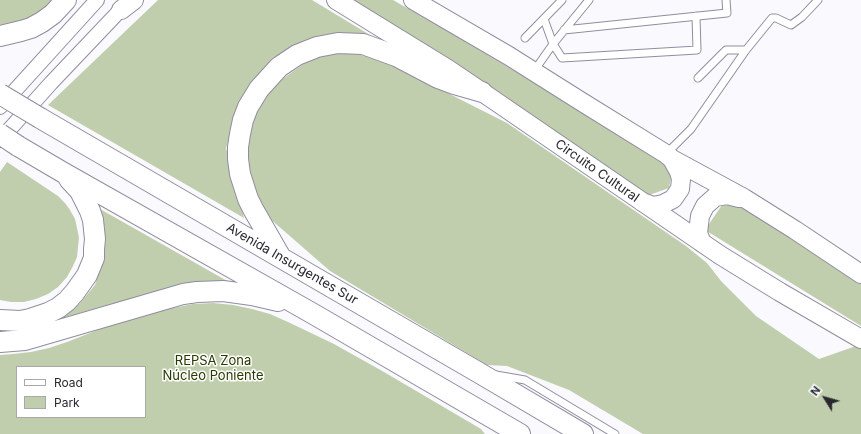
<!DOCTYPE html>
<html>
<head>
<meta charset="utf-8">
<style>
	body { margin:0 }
	#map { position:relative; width:861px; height:434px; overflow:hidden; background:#faf9fd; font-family:Inter,sans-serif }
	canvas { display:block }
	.legend { position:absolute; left:16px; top:366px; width:130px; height:52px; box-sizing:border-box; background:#fff; border:1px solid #a9a9ac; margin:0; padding:5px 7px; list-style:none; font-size:12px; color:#29282f }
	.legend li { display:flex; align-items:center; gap:8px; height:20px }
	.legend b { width:20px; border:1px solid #a9a9ac }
	.north { position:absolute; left:805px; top:378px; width:40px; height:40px; -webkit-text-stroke:3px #fff; paint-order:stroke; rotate:307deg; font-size:11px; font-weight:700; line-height:16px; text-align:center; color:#29282f }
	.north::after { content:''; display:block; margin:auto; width:14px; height:18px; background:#29282f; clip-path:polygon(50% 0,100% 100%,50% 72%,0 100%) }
</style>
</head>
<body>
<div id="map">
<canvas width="861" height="434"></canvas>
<ul class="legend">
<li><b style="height:5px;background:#fff"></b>Road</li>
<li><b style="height:11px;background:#c0cead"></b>Park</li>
</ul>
<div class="north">N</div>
</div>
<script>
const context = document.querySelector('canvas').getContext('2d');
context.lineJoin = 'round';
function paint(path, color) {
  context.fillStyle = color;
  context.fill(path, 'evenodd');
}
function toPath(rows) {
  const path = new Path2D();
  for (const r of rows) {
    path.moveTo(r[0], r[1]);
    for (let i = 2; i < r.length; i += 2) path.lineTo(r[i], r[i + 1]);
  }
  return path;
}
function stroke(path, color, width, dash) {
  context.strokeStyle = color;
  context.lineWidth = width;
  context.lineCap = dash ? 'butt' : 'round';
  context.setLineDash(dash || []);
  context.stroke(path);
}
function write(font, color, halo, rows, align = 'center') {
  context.font = font + ' Inter,sans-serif';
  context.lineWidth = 3;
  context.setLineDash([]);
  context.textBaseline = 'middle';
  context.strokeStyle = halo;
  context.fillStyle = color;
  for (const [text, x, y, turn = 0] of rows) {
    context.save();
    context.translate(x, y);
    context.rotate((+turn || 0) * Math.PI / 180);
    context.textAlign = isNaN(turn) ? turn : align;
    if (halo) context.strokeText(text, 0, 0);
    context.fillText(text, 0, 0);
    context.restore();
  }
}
paint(toPath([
	[0,0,52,0,45,8,28,18,14,24,0,27],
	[158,0,312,0,375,38,385,45,327,34,272,58,243,97,226,148,244,218,48,105],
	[347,0,393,0,452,34,660,157,673,169,669,188,649,195,451,65],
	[350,51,394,66,507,123,686,246,707,263,721,281,756,316,819,359,856,346,861,349,861,434,643,434,569,390,507,366,487,365,330,271,268,217,251,188,243,155,254,109,281,80,312,58],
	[7,162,58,196,65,203,70,210,75,219,77,228,79,238,78,247,77,257,73,266,67,277,58,287,48,294,36,299,24,302,11,302,0,300,0,172],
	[724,202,744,203,861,278,861,326,705,230],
	[100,209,229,282,190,285,107,305,62,318,80,303,95,285,101,265,105,230],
	[213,303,233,305,252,309,270,314,288,322,334,344,384,372,481,429,485,434,0,434,0,355,13,354,31,352,49,348,67,342,113,324,158,311,193,304],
	[17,367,145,367,145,417,17,417]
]), '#c0cead');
const service = toPath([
	[544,19,553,44,562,58,697,50,696,16],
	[564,30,727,13,726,0],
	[525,38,562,0],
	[534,71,553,44,589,0],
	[698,78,726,50,746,50],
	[667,153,691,129,746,50,772,18,776,18,791,25,802,17,818,0],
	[496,375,525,380,615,434]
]);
const minor = toPath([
	[0,107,97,0],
	[0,140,51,83,128,2]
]);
const tertiary = toPath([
	[336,0,448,69,482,92,720,255,780,292,861,339],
	[413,0,509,56,582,102,666,154,672,159,744,198,795,230,861,274],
	[121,10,134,0],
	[642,202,653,206,663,204,673,199,680,189,681,179,679,172,672,159],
	[702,243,698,233,700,216,705,206,715,197,727,195,739,198]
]);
const secondary = toPath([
	[0,36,21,31,31,28,42,22,53,14,66,0],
	[40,118,476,371,583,434],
	[18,146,64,173,310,312,520,434],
	[280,256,253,209,248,199,240,174,238,159,238,147,240,134,243,120,248,107,259,89,279,67,297,55,317,47,338,43,363,44,396,56,438,78,454,84,482,92],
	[0,320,20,321,30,319,48,313,58,308,67,301,75,292,87,275,94,258,94,249,95,239,93,220,90,211,80,191,69,179],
	[0,342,25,340,183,294,197,292,223,291,252,295,278,301]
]);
stroke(service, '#918da0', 9);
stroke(minor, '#918da0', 16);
stroke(tertiary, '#918da0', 20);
stroke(secondary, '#918da0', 22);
stroke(service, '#fff', 7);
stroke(minor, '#fff', 14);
stroke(tertiary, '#fff', 18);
stroke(secondary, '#fff', 20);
const secondaryBridge = toPath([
	[0,94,40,118],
	[0,134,18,146]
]);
stroke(secondaryBridge, '#918da0', 22, []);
stroke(secondaryBridge, '#fff', 20);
write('13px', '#29282f', '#fff', [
	["Circuito Cultural",597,171,35],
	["Avenida Insurgentes Sur",292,264,30]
]);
write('13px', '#273900', '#fff', [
	["REPSA Zona",213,361],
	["Núcleo Poniente",213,376]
]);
</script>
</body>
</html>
